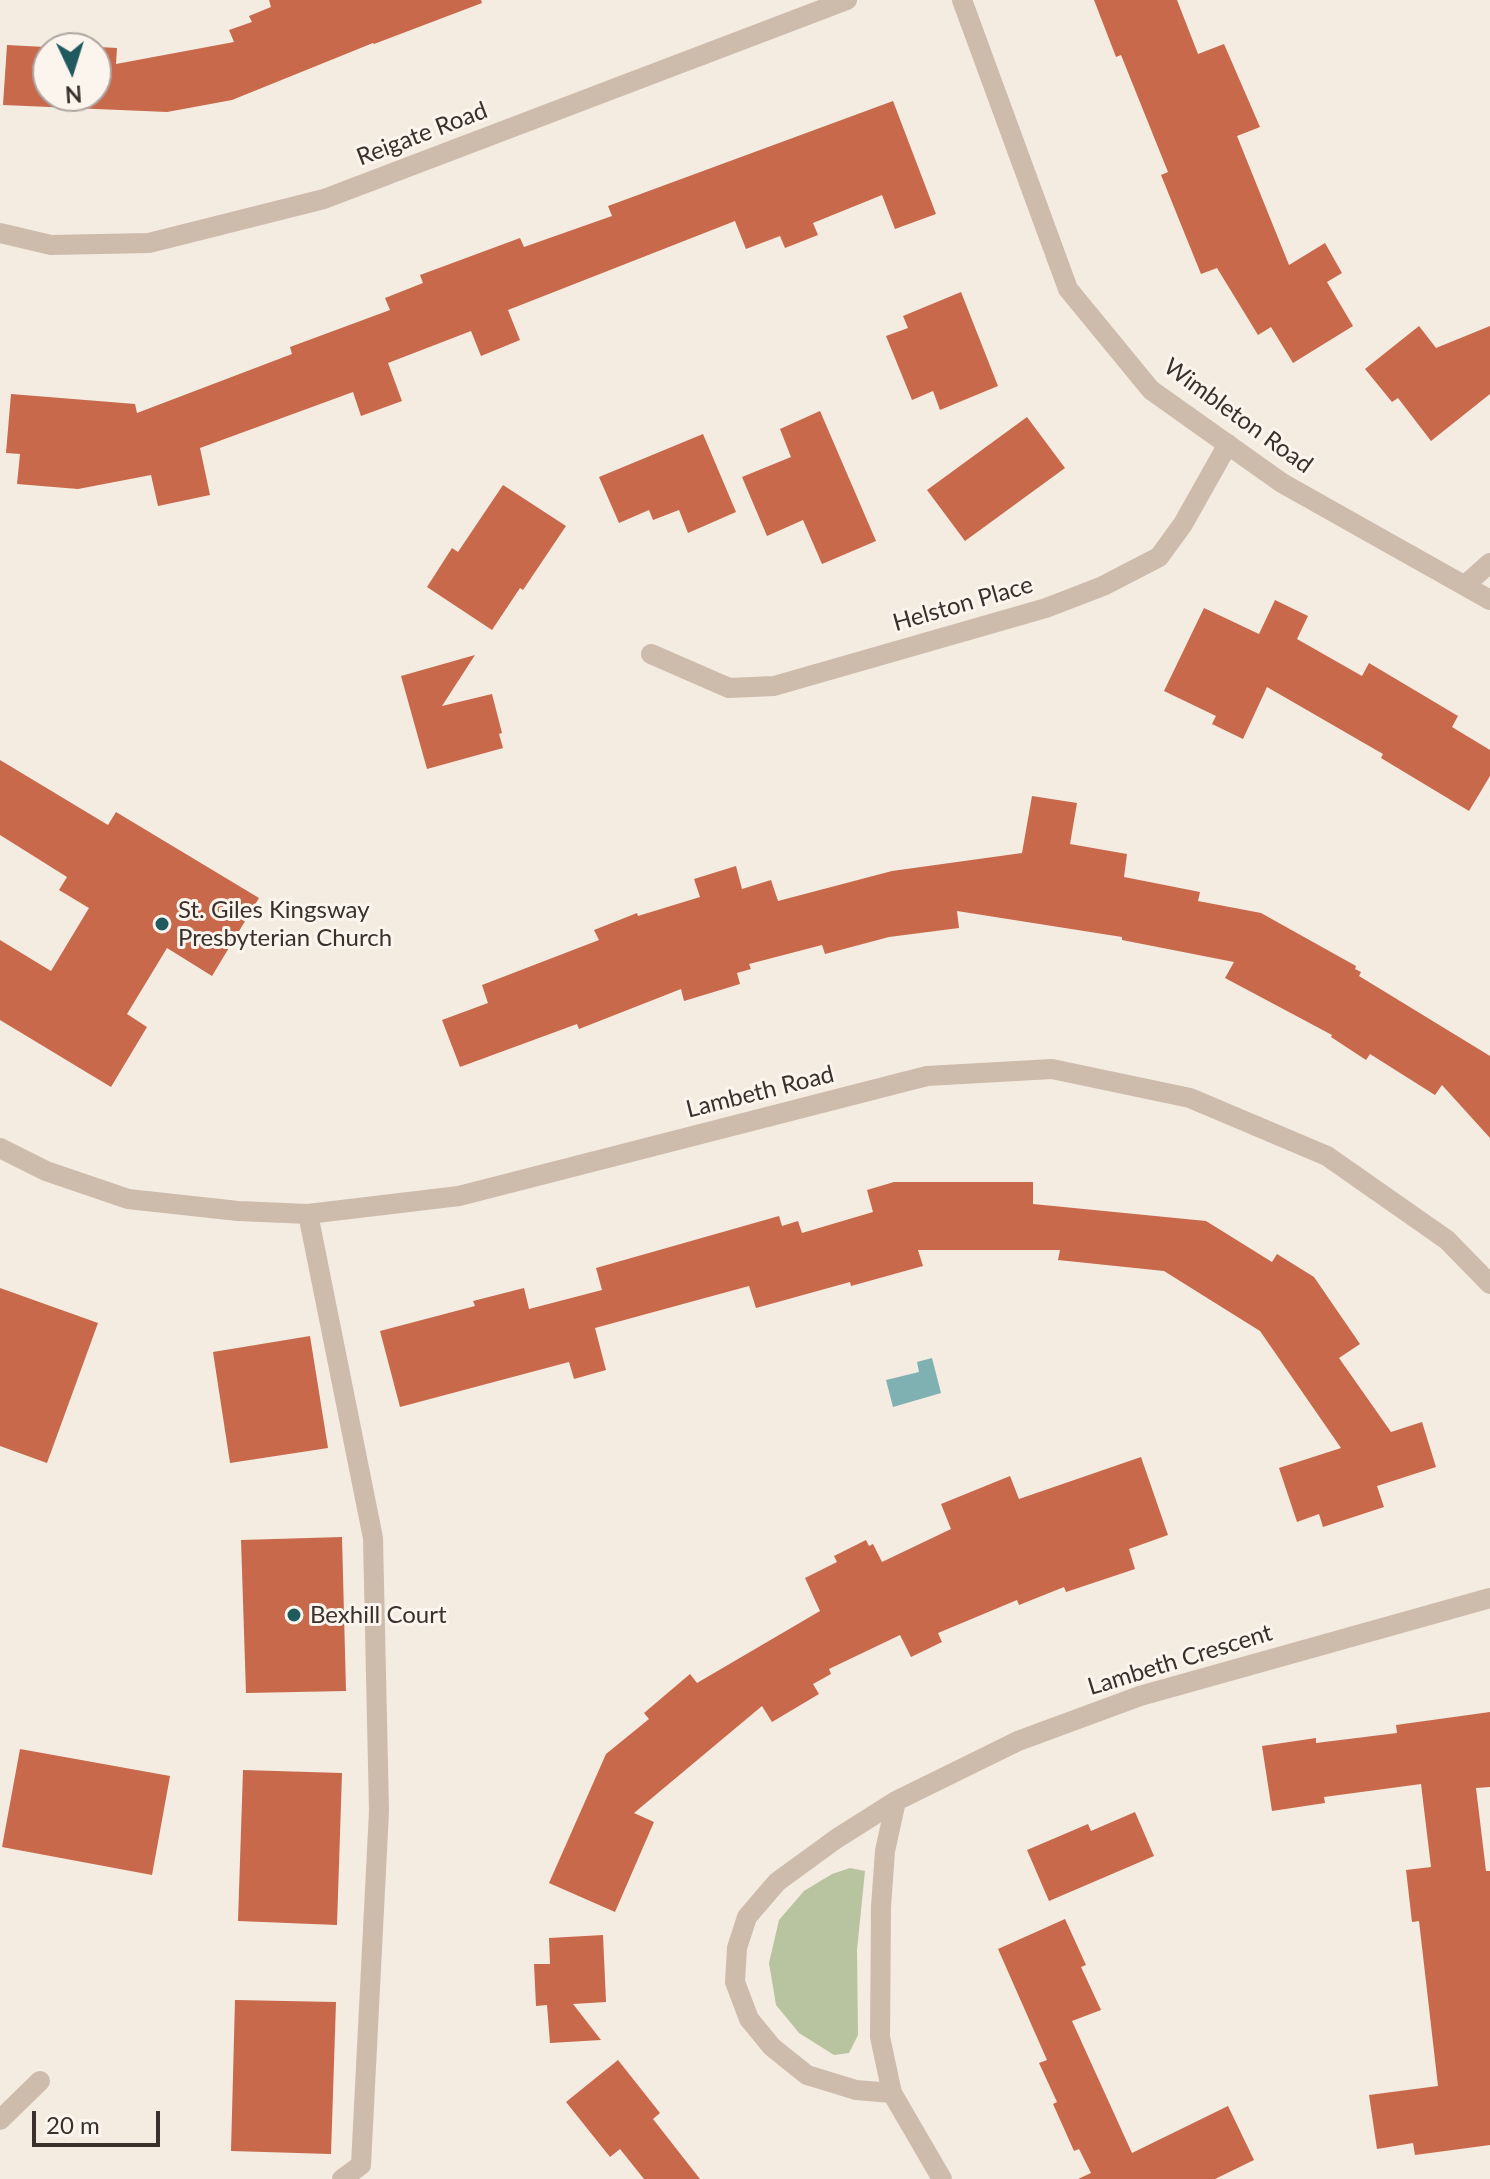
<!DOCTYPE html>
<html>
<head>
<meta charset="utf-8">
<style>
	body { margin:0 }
	#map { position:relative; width:1490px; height:2179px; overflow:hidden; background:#f4ebe1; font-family:Lato,sans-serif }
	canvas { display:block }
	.north { position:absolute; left:32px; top:32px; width:80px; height:80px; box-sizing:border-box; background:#fbf5ee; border:2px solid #aea6a0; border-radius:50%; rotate:176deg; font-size:22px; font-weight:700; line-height:32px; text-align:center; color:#3b302b }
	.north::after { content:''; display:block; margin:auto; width:28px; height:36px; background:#1f5a5e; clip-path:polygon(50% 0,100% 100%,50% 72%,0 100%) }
	.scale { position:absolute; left:32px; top:2111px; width:128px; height:36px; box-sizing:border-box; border:4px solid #3b302b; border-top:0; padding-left:10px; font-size:24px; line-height:28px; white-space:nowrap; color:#3b302b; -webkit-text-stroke:6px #fbf5ee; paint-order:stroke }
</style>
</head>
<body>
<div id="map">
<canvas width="1490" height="2179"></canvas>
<div class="north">N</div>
<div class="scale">20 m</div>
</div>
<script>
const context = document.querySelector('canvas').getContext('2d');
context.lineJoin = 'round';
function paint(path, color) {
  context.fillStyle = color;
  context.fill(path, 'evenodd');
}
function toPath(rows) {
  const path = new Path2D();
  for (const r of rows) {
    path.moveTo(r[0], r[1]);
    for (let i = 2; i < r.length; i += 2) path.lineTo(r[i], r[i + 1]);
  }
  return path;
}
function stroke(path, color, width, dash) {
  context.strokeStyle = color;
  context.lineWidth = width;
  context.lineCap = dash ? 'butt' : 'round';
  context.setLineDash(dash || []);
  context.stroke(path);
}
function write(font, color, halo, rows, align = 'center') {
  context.font = font + ' Lato,sans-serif';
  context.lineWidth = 6;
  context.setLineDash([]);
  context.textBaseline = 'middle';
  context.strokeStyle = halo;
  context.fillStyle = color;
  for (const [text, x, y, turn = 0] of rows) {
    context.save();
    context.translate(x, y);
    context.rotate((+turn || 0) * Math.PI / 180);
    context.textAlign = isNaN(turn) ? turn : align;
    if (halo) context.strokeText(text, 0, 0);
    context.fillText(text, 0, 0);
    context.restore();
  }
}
paint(toPath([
	[850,1868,865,1871,857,1950,858,2035,849,2053,834,2055,799,2033,776,2005,769,1963,779,1920,804,1891,832,1874]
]), '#b8c4a0');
paint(toPath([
	[932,1358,941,1393,893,1407,886,1380,919,1372,917,1362]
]), '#7fb0b2');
paint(toPath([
	[269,0,481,0,482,3,374,44,373,43,232,100,167,112,3,105,7,45,45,47,45,44,117,48,116,64,234,42,229,30,252,22,249,16,271,7],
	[48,48,96,48,96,96,48,96],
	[1094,0,1177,0,1198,54,1224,44,1260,127,1237,136,1289,265,1325,243,1342,273,1327,282,1353,326,1293,363,1271,327,1258,335,1217,268,1201,274,1161,175,1168,172,1121,55,1116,57],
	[893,101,936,214,895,229,882,195,813,223,818,235,785,248,780,236,746,249,735,221,508,310,520,340,481,356,471,331,388,363,402,401,361,416,353,392,200,448,210,495,158,506,151,475,78,489,17,484,20,454,6,453,11,394,135,404,137,413,292,354,290,347,390,310,385,298,423,283,420,275,520,238,524,247,612,216,608,206],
	[961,292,998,386,940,410,933,391,912,400,886,336,908,328,903,316],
	[1419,326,1436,348,1490,326,1490,394,1431,441,1398,398,1392,402,1365,369],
	[820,411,876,541,822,564,803,520,767,536,742,477,791,457,780,429],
	[1027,417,1065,468,965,541,927,490],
	[703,434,736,512,688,533,679,510,653,520,649,510,619,523,599,477],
	[503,485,566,526,523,590,520,588,492,630,427,587,452,548,458,552],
	[1275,600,1308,616,1297,639,1362,676,1369,663,1458,716,1452,727,1490,750,1490,776,1469,811,1381,758,1383,754,1267,687,1243,739,1212,724,1216,716,1164,691,1204,608,1259,634],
	[475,655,442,706,492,694,502,733,499,734,503,748,427,769,401,676],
	[0,760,108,825,116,812,259,898,212,976,167,948,127,1014,147,1027,111,1087,0,1020,0,940,51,971,89,908,59,890,67,877,0,835],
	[1032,796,1077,803,1070,844,1127,854,1124,877,1200,892,1198,901,1261,913,1356,966,1355,969,1361,972,1359,976,1490,1056,1490,1138,1442,1085,1435,1095,1370,1054,1366,1060,1331,1037,1332,1035,1225,978,1234,962,1122,940,1122,937,957,911,959,928,889,937,825,954,822,945,749,964,751,969,737,973,740,984,684,1001,681,989,579,1029,577,1024,460,1067,442,1020,488,1003,482,985,599,940,594,930,637,913,638,916,700,897,694,879,736,866,742,889,771,880,778,901,892,871,1022,853],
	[894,1182,1033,1182,1033,1204,1206,1221,1272,1262,1277,1254,1314,1277,1360,1344,1339,1358,1391,1432,1422,1422,1436,1467,1377,1486,1384,1507,1323,1527,1319,1514,1297,1522,1279,1468,1341,1448,1260,1331,1164,1271,1058,1260,1060,1250,918,1250,923,1266,851,1286,850,1282,756,1308,749,1286,595,1328,606,1370,574,1379,569,1362,400,1407,380,1331,475,1306,473,1301,524,1288,529,1309,602,1290,596,1268,779,1216,782,1226,798,1221,802,1233,873,1212,867,1190],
	[0,1288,98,1323,47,1463,0,1446],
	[310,1336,328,1448,230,1463,213,1352],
	[1141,1457,1168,1535,1129,1549,1135,1569,1066,1592,1064,1587,1019,1605,1017,1600,938,1633,942,1642,911,1657,900,1635,829,1669,831,1674,813,1684,819,1694,772,1722,762,1706,634,1813,654,1822,615,1912,549,1883,606,1754,649,1719,644,1713,690,1674,697,1683,820,1611,805,1578,837,1562,834,1556,866,1540,869,1546,873,1544,882,1562,951,1529,941,1504,1010,1476,1019,1499],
	[342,1537,346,1691,246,1693,241,1540],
	[1490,1712,1490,1787,1476,1788,1486,1871,1490,1871,1490,2145,1415,2155,1413,2143,1377,2149,1369,2095,1438,2086,1419,1921,1412,1922,1406,1870,1431,1867,1421,1784,1324,1797,1325,1803,1272,1811,1262,1746,1316,1738,1316,1743,1397,1733,1396,1725],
	[20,1749,170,1776,152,1875,2,1847],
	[243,1770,342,1773,337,1925,238,1921],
	[1135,1812,1154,1856,1049,1901,1027,1850,1088,1824,1091,1831],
	[1065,1919,1086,1965,1081,1967,1101,2010,1072,2021,1132,2153,1228,2106,1254,2160,1215,2179,1078,2179,1091,2173,1079,2149,1074,2151,1053,2104,1057,2102,1039,2063,1047,2060,998,1949],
	[603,1935,606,2002,573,2004,601,2040,550,2043,547,2005,536,2006,534,1964,550,1964,549,1938],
	[235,2000,336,2002,331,2154,231,2151],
	[618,2060,660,2113,653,2119,700,2179,644,2179,620,2149,610,2157,566,2102]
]), '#c8694b');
stroke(toPath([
	[308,1214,373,1538,379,1811,361,2165,342,2179]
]), '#cdbbac', 20);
stroke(toPath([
	[962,0,1068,289,1151,390,1282,483,1490,600],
	[0,233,51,245,149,243,324,199,847,0],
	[1465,585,1490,563],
	[651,654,729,688,774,686,1046,608,1103,586,1159,557,1183,524,1228,444],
	[0,1148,46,1171,128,1199,238,1211,308,1214,459,1196,927,1076,1052,1069,1190,1098,1327,1156,1447,1240,1490,1284],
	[892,2093,856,2090,807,2075,772,2047,749,2019,735,1982,737,1948,747,1917,777,1882,836,1839,896,1801],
	[0,2120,40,2081],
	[942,2179,892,2093,880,2037,881,1907,885,1851,896,1801,1018,1741,1140,1696,1490,1598]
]), '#cdbbac', 20);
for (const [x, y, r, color] of [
	[162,924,8,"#1f5a5e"],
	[294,1615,8,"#1f5a5e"]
]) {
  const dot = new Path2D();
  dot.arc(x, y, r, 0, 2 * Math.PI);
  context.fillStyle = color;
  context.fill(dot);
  stroke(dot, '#fbf5ee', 3);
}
write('24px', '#3b302b', '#fbf5ee', [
	["Reigate Road",422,134,-21],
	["Wimbleton Road",1238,416,36],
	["Helston Place",963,604,-16],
	["Lambeth Road",760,1092,-14],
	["Lambeth Crescent",1180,1660,-17]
]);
write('24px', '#3b302b', '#fbf5ee', [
	["St. Giles Kingsway",178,910],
	["Presbyterian Church",178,938],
	["Bexhill Court",310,1615]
], 'left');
</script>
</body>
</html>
